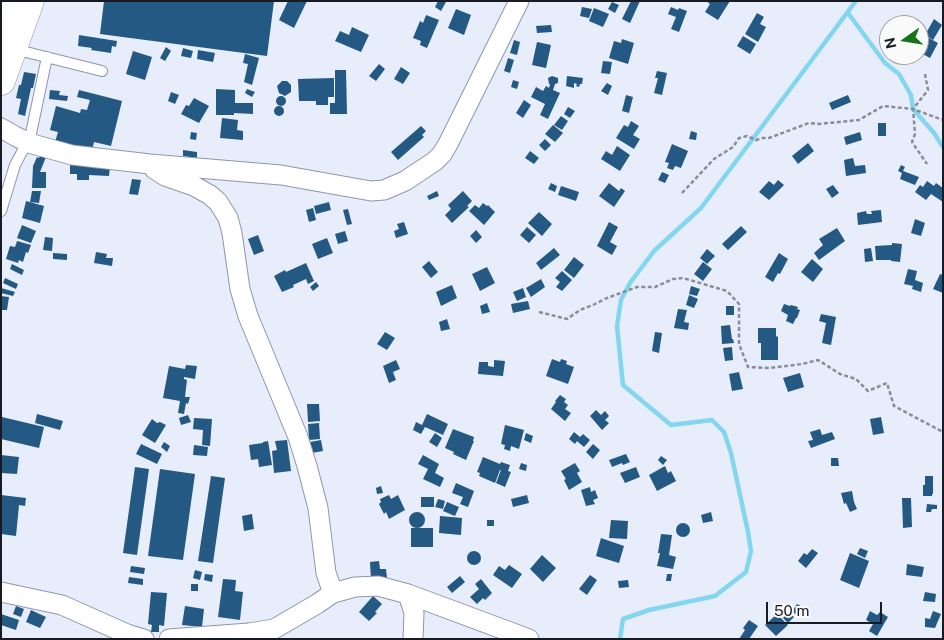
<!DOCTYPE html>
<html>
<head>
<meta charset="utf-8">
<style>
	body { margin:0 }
	#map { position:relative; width:944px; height:640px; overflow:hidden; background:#e8edfb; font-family:"Public Sans",sans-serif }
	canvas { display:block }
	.frame { position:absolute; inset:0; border:2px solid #181b23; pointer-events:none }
	.north { position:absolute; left:879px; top:15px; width:50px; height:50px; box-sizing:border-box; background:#fafafa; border:1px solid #a0a1a4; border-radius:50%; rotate:257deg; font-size:14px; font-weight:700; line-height:20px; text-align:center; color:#181b23 }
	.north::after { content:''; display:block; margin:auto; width:18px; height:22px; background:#19711c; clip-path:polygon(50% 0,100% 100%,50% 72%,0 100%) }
	.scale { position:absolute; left:766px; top:602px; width:116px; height:22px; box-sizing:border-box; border:2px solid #181b23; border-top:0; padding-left:6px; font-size:15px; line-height:18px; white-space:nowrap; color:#181b23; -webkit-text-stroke:4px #fafafa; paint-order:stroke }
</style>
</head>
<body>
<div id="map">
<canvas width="944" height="640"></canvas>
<div class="frame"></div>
<div class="north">N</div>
<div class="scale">50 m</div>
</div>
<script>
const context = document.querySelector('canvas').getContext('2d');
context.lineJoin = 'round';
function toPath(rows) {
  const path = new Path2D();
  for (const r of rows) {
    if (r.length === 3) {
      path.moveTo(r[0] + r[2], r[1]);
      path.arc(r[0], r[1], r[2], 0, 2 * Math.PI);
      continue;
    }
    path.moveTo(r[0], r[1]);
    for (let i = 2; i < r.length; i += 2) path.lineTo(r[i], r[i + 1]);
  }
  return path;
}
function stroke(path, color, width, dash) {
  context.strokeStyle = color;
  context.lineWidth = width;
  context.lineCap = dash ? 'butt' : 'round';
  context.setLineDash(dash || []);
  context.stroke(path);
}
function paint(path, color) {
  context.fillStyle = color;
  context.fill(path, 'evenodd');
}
stroke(toPath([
	[848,13,885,63,899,74,911,95,913,109,934,133,943,147],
	[620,639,623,619,649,610,715,596,746,572,751,551,748,532,731,453,724,432,712,420,671,425,623,385,617,326,621,300,630,283,654,251,701,208,856,1]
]), '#83d6f0', 4.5);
paint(toPath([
	[104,1,274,1,267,56,100,34],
	[288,1,307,1,294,28,279,20],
	[438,1,446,2,441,11,435,7],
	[631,1,640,1,630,23,622,19],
	[706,1,730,1,718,20,705,12,710,4],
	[612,2,619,5,615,13,608,9],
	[582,7,592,9,589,18,580,16],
	[671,7,678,10,679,8,687,11,679,32,671,29,676,17,668,14],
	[594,8,609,14,603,27,589,21],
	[456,9,471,15,464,35,448,28],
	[757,13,764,17,760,24,766,27,758,42,745,34],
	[426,15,439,20,427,48,420,45,421,41,413,38,420,21,423,23],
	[934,19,942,25,933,40,925,35],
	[551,25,552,32,537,33,536,26],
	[352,27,369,35,361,52,335,41,340,31,349,35],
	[79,35,117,41,116,47,112,46,111,53,91,50,92,48,78,46],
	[743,36,756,44,750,54,737,46],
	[925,36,938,43,930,58,919,52,919,48],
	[622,39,634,43,628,64,609,58,614,41,621,43],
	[514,40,520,42,517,55,510,53],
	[537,42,551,45,546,68,532,65],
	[166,47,171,51,165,61,160,58],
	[183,48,193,51,191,58,181,56],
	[198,50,215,53,213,62,197,59],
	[133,51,152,57,145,80,126,74],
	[245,54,259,58,252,85,244,82,248,64,243,63],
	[508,58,514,60,510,73,504,71],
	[603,61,612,62,610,74,601,73],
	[379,64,385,69,376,81,369,76],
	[401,67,410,73,403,84,394,79],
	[335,70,346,70,347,114,330,114,330,103,335,103],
	[657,71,667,73,662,95,654,93,658,78,655,78],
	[24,72,36,74,33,88,31,88,25,116,18,114,21,99,16,98,19,85,21,85],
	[552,76,558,78,558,83,555,84,553,90,560,93,548,119,540,115,545,104,531,97,536,87,543,91,546,86,549,88,550,84,549,84,548,78],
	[567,76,583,78,582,84,580,84,579,87,576,86,577,84,574,83,574,88,566,86],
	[334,78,334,97,328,97,328,105,316,105,316,101,299,101,298,79],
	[513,80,519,82,517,89,511,87],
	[282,81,287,81,291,85,291,92,285,96,279,93,277,86],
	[607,83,612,86,608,95,601,91],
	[216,89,235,90,235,103,253,103,253,114,234,113,234,115,216,115],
	[247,89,255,92,252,97,245,93],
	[50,90,60,91,59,95,68,96,67,101,49,99],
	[79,90,122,101,111,146,94,142,92,151,55,142,58,132,50,130,56,106,80,113,81,109,87,110,90,100,77,97],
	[171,92,179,95,175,104,168,101],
	[626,95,633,97,629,113,622,111],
	[848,95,851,102,832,110,829,103],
	[281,101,5],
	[194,98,209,106,199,123,181,114,186,105,189,106],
	[524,100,531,105,523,118,516,113],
	[279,111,5],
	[568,107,575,111,570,118,564,114],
	[561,116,568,121,562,130,554,125],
	[222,118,238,120,237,130,243,131,243,140,220,138],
	[631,121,639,126,633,135,640,139,634,149,616,138,624,125,628,127],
	[878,123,886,123,886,136,878,136],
	[553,125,563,133,555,142,545,134],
	[421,126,426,131,422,135,424,137,398,160,391,152],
	[691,131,697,133,696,140,689,139],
	[191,132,197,133,196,140,190,139],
	[860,132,862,140,846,145,844,137],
	[545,139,551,145,545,151,539,145],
	[808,143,814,151,798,164,792,156],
	[672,144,688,151,681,168,675,166,673,170,667,168,669,163,665,162],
	[617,146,630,155,620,171,601,159,606,151,612,155],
	[183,150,197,152,197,158,183,156],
	[530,151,539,158,534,164,525,158],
	[41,154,46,157,40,172,46,172,46,188,32,188,33,166,37,157,39,158],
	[853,158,855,166,865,165,866,173,846,176,844,160],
	[70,164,110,166,109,176,89,175,89,180,77,180,77,174,70,174],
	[901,165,905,167,903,171,919,177,915,185,900,179,902,173,898,171],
	[662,172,669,175,665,183,658,180],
	[132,179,141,180,138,195,129,194],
	[778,180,784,185,769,200,759,192,769,181,774,185],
	[927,181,934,186,936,183,943,188,943,202,931,194,926,200,915,192,920,185,923,187],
	[551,183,557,186,555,192,548,189],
	[609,183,619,191,621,188,625,191,614,207,599,196],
	[833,185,839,193,832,198,826,189],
	[561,186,579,192,576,201,558,195],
	[32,191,41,191,39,203,30,202],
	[437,191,439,196,429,200,427,196],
	[463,191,472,201,467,206,469,207,452,223,445,215,451,209,448,205],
	[26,201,44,206,40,223,22,218],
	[329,202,331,210,316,214,314,206],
	[483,203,487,206,488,205,495,212,484,225,469,211,475,205,479,208],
	[313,208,316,220,309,222,306,210],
	[348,209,352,224,347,225,343,210],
	[881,210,882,222,858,225,857,213,866,211,867,214,872,214,871,211],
	[539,212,552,224,542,236,528,223],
	[915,219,925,223,921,236,911,233],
	[404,222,408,234,396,238,394,231,399,229,397,224],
	[609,222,618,227,610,242,617,246,612,255,597,246],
	[22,225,36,231,31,243,17,238],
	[741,226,747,232,728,250,722,244],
	[527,227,536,235,529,243,520,235],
	[837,228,845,241,819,260,814,253,823,245,819,239],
	[476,230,482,237,476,243,470,236],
	[345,231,348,241,338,244,335,234],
	[258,235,264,251,254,255,248,239],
	[45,237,53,238,52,251,43,250],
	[327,238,333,253,318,259,312,244],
	[17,241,31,245,28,253,26,252,23,262,19,260,18,263,6,259,10,246,15,247],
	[892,243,902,244,900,262,891,261,891,260,876,260,875,246,892,245],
	[554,248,560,255,541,270,536,263],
	[871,248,873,261,865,262,864,249],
	[707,249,715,256,707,264,700,258],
	[96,252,107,254,106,258,113,258,112,266,94,263],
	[53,253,67,254,67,260,53,259],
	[779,253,788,259,780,274,778,273,773,282,765,277],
	[574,257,584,265,574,278,564,270],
	[812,259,823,269,813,282,801,272],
	[429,261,438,272,431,278,422,267],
	[703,262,712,269,703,281,694,274],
	[306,263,314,281,308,284,306,279,293,285,294,287,282,292,274,276,285,270,286,272],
	[12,264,24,270,22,275,10,269],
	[487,267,495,283,480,291,472,274],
	[908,269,917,271,915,280,923,283,921,292,912,289,913,286,904,284],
	[562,271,572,280,562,291,556,287,560,282,555,278],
	[940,274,943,275,943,293,933,289],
	[5,278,18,284,16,289,3,283],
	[541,279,545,287,531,297,526,288],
	[316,282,319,286,313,291,310,287],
	[452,285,457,298,441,306,436,292],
	[691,286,700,289,697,296,689,294],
	[1,288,15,292,13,296,1,293],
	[523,288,526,297,517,301,513,292],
	[689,295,698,299,694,308,686,305],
	[1,296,9,297,7,310,1,310],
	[528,301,530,309,513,313,511,304],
	[487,303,490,312,482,314,480,306],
	[784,304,790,306,791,305,798,307,797,309,800,310,797,318,796,318,793,324,786,321,788,315,781,311],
	[726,306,734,306,734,315,726,315],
	[678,309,687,310,684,322,689,323,688,330,674,328],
	[821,314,836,317,831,345,822,343,826,323,819,321],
	[447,319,450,329,441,331,439,322],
	[730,325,732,339,733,339,734,343,722,344,721,326],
	[758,328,776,328,776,336,778,337,778,360,761,360,761,343,758,343],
	[385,332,395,338,387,350,377,344],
	[655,332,662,333,659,353,652,351],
	[732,347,733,360,725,361,723,348],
	[552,359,560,362,561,359,567,361,566,364,574,367,568,384,546,376],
	[396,360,400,369,393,372,396,380,389,383,383,366],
	[494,360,505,361,503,376,478,374,479,362,488,362,488,366,494,367],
	[186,365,197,366,195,379,184,377,184,379,187,380,185,397,190,397,188,404,186,403,184,414,178,413,180,401,163,398,169,366,185,369],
	[739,372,743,389,732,391,729,374],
	[800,373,804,387,788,392,783,378],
	[560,395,566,399,564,402,568,405,565,409,571,413,565,421,551,409,556,402,555,401],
	[307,404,319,404,320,421,308,422],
	[596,410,601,415,605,411,609,416,605,420,609,423,602,430,590,416],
	[37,414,63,421,60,430,35,423],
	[427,414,448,424,443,435,425,427,421,434,413,430,416,422,422,425],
	[188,415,191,422,181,425,179,418],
	[2,417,44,427,39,448,1,439],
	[881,417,884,433,873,435,870,419],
	[194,418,212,419,210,446,202,445,203,430,193,429],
	[152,419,157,423,160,422,166,425,155,443,142,435],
	[319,423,320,439,309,440,308,424],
	[505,425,524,430,519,449,511,446,510,451,504,449,505,445,501,444],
	[453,429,474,437,473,441,474,441,466,460,453,454,454,452,445,448],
	[820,429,822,435,832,432,835,439,811,448,808,441,813,440,810,432],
	[574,432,580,437,583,434,590,440,584,447,577,441,575,444,569,439],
	[435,433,442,438,437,447,429,442],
	[526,433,533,436,531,443,524,440],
	[287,440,291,471,274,473,272,451,277,450,275,441],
	[321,440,323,451,312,453,310,442],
	[268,441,272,465,259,467,258,459,251,460,249,445,263,443,263,442],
	[164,442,170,446,167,452,161,447],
	[141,444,162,454,157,464,136,454],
	[593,444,600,450,593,459,586,452],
	[194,445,208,447,207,456,193,455],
	[626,454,630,462,623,465,622,463,612,467,609,460],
	[1,455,19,457,17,474,1,473],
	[423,455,439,464,435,473,444,478,440,487,423,479,428,469,418,464],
	[661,456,667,460,663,465,658,460],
	[483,457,500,464,501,462,510,465,508,471,511,472,505,487,496,483,501,470,500,470,495,483,479,476,480,473,477,472],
	[831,458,838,458,839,466,831,466],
	[521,463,527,465,526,471,519,469],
	[575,463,580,471,577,473,582,482,569,490,564,480,566,479,561,471],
	[665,466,668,473,671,471,676,481,657,491,649,475],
	[135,467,149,469,137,555,123,553],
	[636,467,640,477,625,483,620,473],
	[160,469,195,474,183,560,148,556],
	[211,476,225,478,213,563,198,561],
	[925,476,933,476,933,494,932,494,932,496,923,496,923,485,925,485],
	[456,483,474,491,468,507,460,504,463,497,452,493],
	[381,486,383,493,377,494,376,488],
	[590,487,591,492,595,490,598,498,593,500,595,504,586,506,581,490],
	[852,491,854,502,857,509,850,512,846,503,844,504,841,493],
	[1,495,26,498,25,506,19,505,16,536,1,534],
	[389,495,391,499,398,495,405,510,389,519,386,512,384,514,379,504,381,502,380,499],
	[527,495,529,503,513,507,511,499],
	[421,497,434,497,434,507,421,507],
	[902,498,911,498,912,527,903,528],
	[438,499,445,501,443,509,435,507],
	[447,502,459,507,455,516,443,511],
	[927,504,937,505,937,509,932,509,931,512,926,512],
	[711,512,713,521,703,523,701,515],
	[417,520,8],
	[252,514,254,529,244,531,242,516],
	[440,516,462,518,461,535,439,533],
	[487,520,494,520,494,526,487,526],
	[611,520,628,521,627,539,609,538],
	[683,530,7],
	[411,528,433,528,433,547,411,547],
	[661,534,672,535,669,555,676,557,673,569,657,566,660,553,658,553],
	[601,538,624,546,619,563,596,556],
	[860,548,868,551,865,558,857,554],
	[812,549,818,553,806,568,798,561,804,553,807,555],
	[474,558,7],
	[850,553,869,561,859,588,840,580],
	[542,555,556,568,543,582,530,569],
	[379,561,380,569,386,569,387,578,371,580,370,562],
	[907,564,924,567,922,577,906,575],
	[509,565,522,574,512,588,493,575,499,566,505,570],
	[131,566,145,568,144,574,130,572],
	[195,570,202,572,200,580,193,578],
	[205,574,213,575,212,582,204,580],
	[667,574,672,574,671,581,666,581],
	[590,575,597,580,587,595,579,589],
	[460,576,465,582,452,593,447,587],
	[129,577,143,579,143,585,128,583],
	[223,579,236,580,235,591,243,592,240,620,218,617],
	[481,579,492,593,485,600,483,598,477,604,470,597,479,589,475,584],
	[628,580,629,587,619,588,618,581],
	[191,584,198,584,198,591,191,591],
	[151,592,167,593,164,626,159,625,159,632,151,632,152,625,148,624],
	[925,592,936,594,935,602,923,601],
	[373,596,382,604,375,612,377,613,369,621,359,612],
	[797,604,804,608,799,616,792,612],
	[16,606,24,609,21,617,13,614],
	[185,606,204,609,202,627,182,625],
	[31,610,46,617,40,628,26,622],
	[870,611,877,615,880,612,888,617,877,636,869,631,873,624,866,620],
	[933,611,941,614,935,628,925,627,925,618,930,619],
	[788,612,794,617,788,623,783,618],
	[1,614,19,620,16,630,1,625],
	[777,614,788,625,776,636,765,625],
	[749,620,758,626,749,639,739,639,745,630,743,628]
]), '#235983');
const service = toPath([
	[14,49,102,71],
	[1,211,15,165,23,150,29,143,47,57]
]);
const minor = toPath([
	[1,128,15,136,29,143,72,155,150,164,281,175,371,191,384,190,405,181,435,161,442,154,448,144,519,1],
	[154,169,165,176,194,186,210,195,218,202,228,218,232,233,240,289,248,316,298,437,307,466,318,508,326,573,333,593],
	[1,592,62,605,127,634,144,639],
	[408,594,414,613,413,639],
	[169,639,249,633,274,629,317,604,333,593,355,587,378,586,408,594,529,639]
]);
const primary = toPath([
	[1,22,8,1],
	[1,81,30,1]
]);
stroke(service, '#8f96ac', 12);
stroke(minor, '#8f96ac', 21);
stroke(primary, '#8f96ac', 29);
stroke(toPath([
	[925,74,928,90,913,109,915,134,912,142,927,164],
	[682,193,714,159,733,147,739,138,747,136,756,140,763,138,769,138,809,123,819,124,859,120,883,106,913,109,943,120],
	[539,312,567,319,580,310,593,305,607,298,637,287,655,287,673,279,683,278,727,291,739,304,739,344,748,367,770,368,802,364,818,360,840,374,856,379,868,391,887,383,894,406,943,432]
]), '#898d99', 2.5, [4, 2.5]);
stroke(service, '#fff', 10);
stroke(minor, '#fff', 19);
stroke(primary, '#fff', 28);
</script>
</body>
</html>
